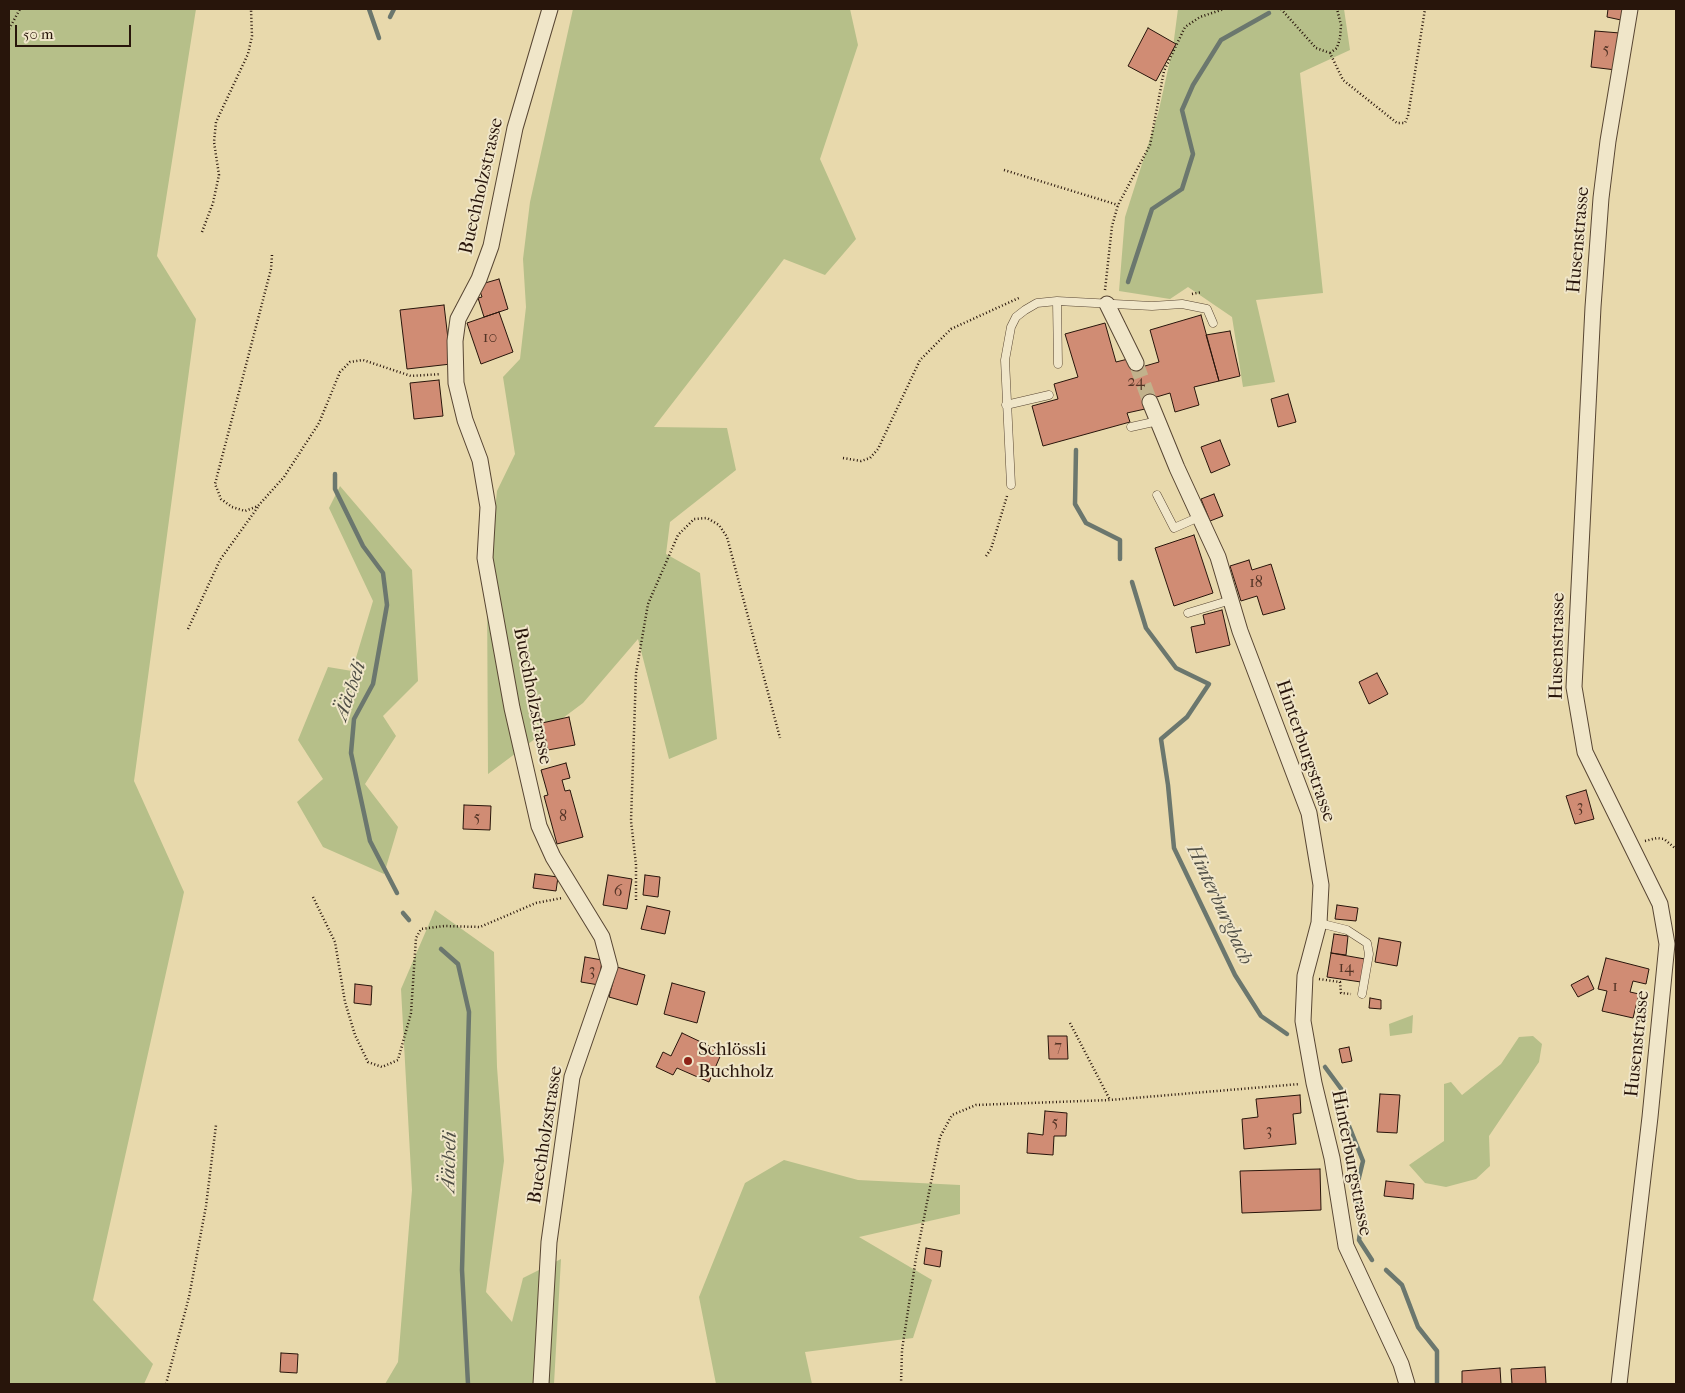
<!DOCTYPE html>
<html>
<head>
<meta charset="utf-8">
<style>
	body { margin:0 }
	#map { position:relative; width:1685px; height:1393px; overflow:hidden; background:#e8d9ac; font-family:"IM FELL French Canon",serif }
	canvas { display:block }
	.frame { position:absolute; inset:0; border:10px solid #28150b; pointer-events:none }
	.scale { position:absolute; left:15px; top:25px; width:116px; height:22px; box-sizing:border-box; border:2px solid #28150b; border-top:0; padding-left:6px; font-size:15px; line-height:18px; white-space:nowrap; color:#28150b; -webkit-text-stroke:4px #f0e6c9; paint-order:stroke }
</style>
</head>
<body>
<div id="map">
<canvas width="1685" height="1393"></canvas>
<div class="frame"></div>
<div class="scale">50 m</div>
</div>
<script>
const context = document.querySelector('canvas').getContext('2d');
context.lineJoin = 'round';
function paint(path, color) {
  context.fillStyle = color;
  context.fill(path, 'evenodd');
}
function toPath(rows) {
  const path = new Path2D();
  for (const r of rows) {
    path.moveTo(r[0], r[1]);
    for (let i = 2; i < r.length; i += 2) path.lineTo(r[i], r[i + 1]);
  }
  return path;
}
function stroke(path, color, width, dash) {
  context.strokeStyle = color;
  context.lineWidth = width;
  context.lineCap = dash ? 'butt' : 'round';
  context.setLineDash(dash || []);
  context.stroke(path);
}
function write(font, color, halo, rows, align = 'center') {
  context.font = font + ' "IM FELL French Canon",serif';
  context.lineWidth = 4;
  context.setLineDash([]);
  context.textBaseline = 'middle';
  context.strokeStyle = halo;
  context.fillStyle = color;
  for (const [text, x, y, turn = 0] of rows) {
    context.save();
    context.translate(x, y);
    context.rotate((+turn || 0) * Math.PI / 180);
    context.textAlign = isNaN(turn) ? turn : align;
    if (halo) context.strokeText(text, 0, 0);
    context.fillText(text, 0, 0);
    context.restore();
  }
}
paint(toPath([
	[9,9,196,9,157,256,196,319,134,781,184,892,93,1300,153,1364,144,1384,9,1384],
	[573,9,850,9,858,45,820,159,856,239,825,275,784,259,654,427,727,428,736,470,670,522,666,554,700,573,717,739,669,759,638,639,583,703,488,774,487,584,497,491,515,454,503,377,520,359,526,307,523,259,530,202],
	[1178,9,1344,9,1350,50,1300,73,1323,293,1256,300,1275,382,1243,387,1232,317,1188,287,1170,299,1119,291,1125,217,1158,114,1173,47],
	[340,486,412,570,418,681,383,716,396,736,365,784,398,827,384,874,323,847,297,802,323,779,298,740,328,667,352,671,373,601,329,508],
	[435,910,494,952,497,1067,504,1161,486,1292,512,1322,523,1278,561,1259,554,1384,385,1384,398,1362,412,1190,401,989],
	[1413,1015,1412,1033,1390,1036,1389,1024],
	[1533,1036,1542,1044,1539,1062,1489,1136,1490,1166,1476,1179,1446,1187,1425,1183,1409,1165,1444,1141,1444,1084,1451,1082,1462,1095,1501,1064,1519,1037],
	[784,1160,858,1180,960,1185,960,1214,859,1237,932,1280,913,1338,805,1352,812,1384,716,1384,699,1297,745,1183]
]), '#b6bf89');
stroke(toPath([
	[369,9,379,38],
	[390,17,394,9],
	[1128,282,1152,209,1182,189,1193,154,1182,110,1193,85,1221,40,1269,13],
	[1076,450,1075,504,1086,523,1120,540,1120,559],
	[335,474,335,489,363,546,383,573,387,605,373,684,354,719,351,753,370,841,397,893],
	[1132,582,1146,628,1176,668,1209,684,1187,717,1161,739,1168,785,1174,848,1235,975,1261,1016,1287,1034],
	[403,913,409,920],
	[441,949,458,964,469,1012,462,1270,468,1384],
	[1325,1067,1342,1090,1339,1107],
	[1349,1126,1363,1161,1354,1198,1363,1212,1359,1240,1372,1260],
	[1386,1270,1402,1285,1418,1327,1437,1351,1437,1384]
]), '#6b776e', 4.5);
const building = toPath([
	[1608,9,1623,9,1621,20,1607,17,1608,9],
	[1148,28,1176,44,1156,81,1128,66,1148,28],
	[1595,31,1620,33,1616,70,1591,67,1595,31],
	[499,279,508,309,484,317,478,298,482,297,478,285,499,279],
	[444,305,451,364,407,369,400,310,444,305],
	[499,312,513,352,481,364,467,323,499,312],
	[1201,315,1219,381,1194,387,1199,405,1175,412,1170,393,1143,401,1145,409,1127,413,1130,422,1043,446,1032,406,1058,399,1054,384,1078,377,1065,334,1105,323,1116,362,1128,359,1131,370,1159,362,1150,330,1201,315],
	[1230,331,1240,376,1219,381,1206,335,1230,331],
	[439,380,443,416,414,419,410,383,439,380],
	[1288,394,1296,422,1278,427,1271,399,1288,394],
	[1220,440,1230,465,1211,473,1201,447,1220,440],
	[1214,494,1223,516,1210,521,1201,499,1214,494],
	[1194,535,1213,593,1174,606,1155,548,1194,535],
	[1249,560,1252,570,1271,564,1285,609,1263,615,1257,596,1241,601,1230,566,1249,560],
	[1222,610,1230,645,1196,653,1191,627,1205,624,1203,615,1222,610],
	[1377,673,1388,694,1369,704,1359,682,1377,673],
	[569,717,575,745,548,750,542,723,569,717],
	[566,763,570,778,562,780,565,791,570,790,583,837,557,844,544,796,548,795,541,770,566,763],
	[1586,790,1594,819,1575,824,1566,796,1586,790],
	[464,805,491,806,490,830,463,829,464,805],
	[535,874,558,877,556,891,533,888,535,874],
	[608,875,632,879,627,909,603,905,608,875],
	[645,875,660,877,658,897,643,895,645,875],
	[1337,905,1358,908,1356,921,1335,919,1337,905],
	[647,906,670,911,665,934,641,929,647,906],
	[1334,934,1348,936,1346,955,1331,953,1334,934],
	[1379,938,1401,942,1397,966,1375,962,1379,938],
	[1331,953,1365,959,1361,982,1327,977,1331,953],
	[585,957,602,960,599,985,581,982,585,957],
	[1606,958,1649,969,1646,984,1633,981,1630,992,1639,994,1633,1018,1602,1011,1607,991,1598,989,1606,958],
	[617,967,645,975,637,1005,609,997,617,967],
	[1588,976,1594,989,1578,997,1571,985,1588,976],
	[672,983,705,992,697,1023,664,1014,672,983],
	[355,984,372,986,371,1005,354,1003,355,984],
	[1370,998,1381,1000,1381,1009,1369,1008,1370,998],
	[682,1033,722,1052,709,1082,677,1068,673,1075,656,1067,663,1052,671,1056,682,1033],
	[1048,1036,1067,1036,1068,1059,1049,1059,1048,1036],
	[1349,1047,1352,1061,1342,1063,1339,1049,1349,1047],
	[1380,1094,1400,1095,1397,1133,1377,1132,1380,1094],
	[1300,1095,1301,1113,1293,1114,1296,1144,1244,1149,1242,1119,1258,1117,1256,1099,1300,1095],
	[1045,1111,1067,1113,1066,1136,1054,1136,1053,1155,1027,1153,1028,1133,1043,1135,1045,1111],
	[1320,1169,1321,1210,1242,1213,1240,1171,1320,1169],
	[1386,1181,1414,1184,1413,1199,1384,1196,1386,1181],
	[926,1248,942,1251,940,1267,924,1264,926,1248],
	[281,1353,298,1354,297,1373,280,1372,281,1353],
	[1545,1367,1546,1384,1512,1384,1511,1369,1545,1367],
	[1500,1368,1501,1384,1462,1384,1462,1371,1500,1368]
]);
paint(building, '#d08c74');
stroke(building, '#28150b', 1);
stroke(toPath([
	[1136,363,1150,402]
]), '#c2b28c', 15, [15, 8]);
const service = toPath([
	[1057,301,1058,364],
	[1006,405,1049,395],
	[1131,427,1158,421],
	[1011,485,1005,360,1011,327,1016,317,1025,310,1037,303,1057,301,1152,306,1182,304,1207,309,1213,323],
	[1157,495,1174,528,1199,517],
	[1188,613,1231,600],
	[1319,923,1347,930,1367,943,1369,954,1362,994]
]);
const minor = toPath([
	[1107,304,1136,363],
	[1150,402,1177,468,1218,557,1240,631,1309,813,1321,885,1319,923,1305,976,1303,1021,1314,1083,1332,1158,1346,1246,1401,1364,1407,1384],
	[541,1384,549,1242,572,1077,610,967,602,937,553,857,539,826,512,708,485,558,488,507,480,460,465,420,456,383,455,341,458,319,479,279,491,246,515,128,550,9],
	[1619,1384,1650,1117,1667,944,1660,904,1585,752,1574,687,1593,307,1601,198,1608,141,1630,9]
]);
stroke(service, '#584633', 9);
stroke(minor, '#584633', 17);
stroke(toPath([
	[1281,9,1316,48,1330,53,1343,80,1397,123,1405,123,1408,116,1425,9],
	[9,29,20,9],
	[1330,53,1337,48,1340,38,1341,25,1337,9],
	[1004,170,1118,205],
	[202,232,213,203,219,175,214,142,216,122,248,54,252,36,251,9],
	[272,255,271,269,215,484,221,499,232,507,245,511,258,506,284,477,319,423,340,372,350,362,363,360,411,376,441,374],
	[1105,290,1112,226,1118,205,1150,145,1164,71,1185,27,1200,17,1224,9],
	[1192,294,1202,292],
	[843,458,861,461,870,458,878,449,920,360,951,329,1021,297],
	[986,556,991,549,1007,496],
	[188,629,220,560,258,507],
	[1645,841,1657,838,1664,839,1676,849],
	[313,897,335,942,345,1002,355,1035,368,1062,382,1067,398,1060,411,1013,416,938,421,929,444,926,480,927,536,903,562,898],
	[636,900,636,864,631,821,636,673,648,604,678,535,694,519,707,518,719,525,727,537,780,738],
	[1319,979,1340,982,1341,993,1351,994],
	[1070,1023,1110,1100],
	[166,1384,189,1297,206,1206,216,1125],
	[901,1384,902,1350,916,1258,940,1137,952,1115,976,1105,1110,1100,1300,1084]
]), '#28150b', 2.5, [1, 2.5]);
stroke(service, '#f0e6c9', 8);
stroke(minor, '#f0e6c9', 15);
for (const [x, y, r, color] of [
	[688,1061,5,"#8f2418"]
]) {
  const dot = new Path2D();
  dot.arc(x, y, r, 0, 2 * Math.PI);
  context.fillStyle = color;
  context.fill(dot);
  stroke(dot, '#f0e6c9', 2);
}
write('16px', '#523325', null, [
	["5",1606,50],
	["10",490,338],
	["24",1136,382],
	["18",1256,583],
	["3",1580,807],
	["8",563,817],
	["5",477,818],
	["6",618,892],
	["14",1346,968],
	["3",592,971],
	["1",1615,987],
	["7",1058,1047],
	["5",1055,1123],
	["3",1269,1131]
]);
write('19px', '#28150b', '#f0e6c9', [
	["Buechholzstrasse",482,186,-77],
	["Husenstrasse",1579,240,-85],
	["Husenstrasse",1558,646,-89],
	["Buechholzstrasse",532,696,79],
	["Hinterburgstrasse",1305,751,71],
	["Husenstrasse",1638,1044,-84],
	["Buechholzstrasse",546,1135,-81],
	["Hinterburgstrasse",1351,1163,79]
]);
write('19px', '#28150b', '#f0e6c9', [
	["Schlössli",698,1050],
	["Buchholz",698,1072]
], 'left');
write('italic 20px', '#4f4e45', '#f0e6c9', [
	["Äächeli",351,691,-71],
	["Hinterburgbach",1219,905,65],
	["Äächeli",450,1162,-88]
]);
</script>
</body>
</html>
